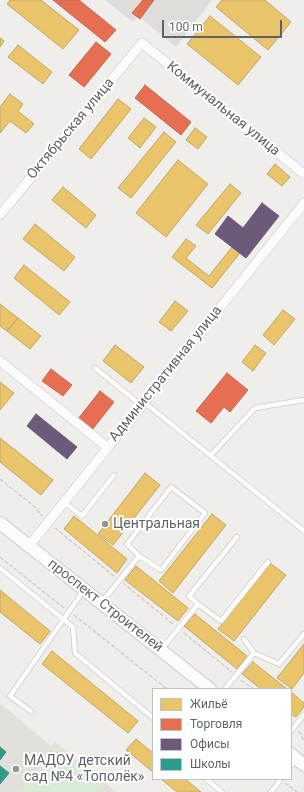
<!DOCTYPE html>
<html>
<head>
<meta charset="utf-8">
<style>
	body { margin:0 }
	#map { position:relative; width:304px; height:792px; overflow:hidden; background:#efeeea; font-family:Roboto,sans-serif }
	canvas { display:block }
	.legend { position:absolute; left:152px; top:688px; width:140px; height:92px; box-sizing:border-box; background:#fff; border:1px solid #bfc1c3; margin:0; padding:5px 7px; list-style:none; font-size:12px; color:#5f6368 }
	.legend li { display:flex; align-items:center; gap:8px; height:20px }
	.legend b { width:20px; border:1px solid #bfc1c3 }
	.scale { position:absolute; left:162px; top:20px; width:120px; height:18px; box-sizing:border-box; border:2px solid #5f6368; border-top:0; padding-left:5px; font-size:12px; line-height:14px; white-space:nowrap; color:#5f6368; -webkit-text-stroke:3px #fff; paint-order:stroke }
</style>
</head>
<body>
<div id="map">
<canvas width="304" height="792"></canvas>
<ul class="legend">
<li><b style="height:11px;background:#e9c46a"></b>Жильё</li>
<li><b style="height:11px;background:#e76f51"></b>Торговля</li>
<li><b style="height:11px;background:#6d597a"></b>Офисы</li>
<li><b style="height:11px;background:#2a9d8f"></b>Школы</li>
</ul>
<div class="scale">100 m</div>
</div>
<script>
const context = document.querySelector('canvas').getContext('2d');
context.lineJoin = 'round';
function paint(path, color) {
  context.fillStyle = color;
  context.fill(path, 'evenodd');
}
function toPath(rows) {
  const path = new Path2D();
  for (const r of rows) {
    path.moveTo(r[0], r[1]);
    for (let i = 2; i < r.length; i += 2) path.lineTo(r[i], r[i + 1]);
  }
  return path;
}
function stroke(path, color, width, dash) {
  context.strokeStyle = color;
  context.lineWidth = width;
  context.lineCap = dash ? 'butt' : 'round';
  context.setLineDash(dash || []);
  context.stroke(path);
}
function write(font, color, halo, rows, align = 'center') {
  context.font = font + ' Roboto,sans-serif';
  context.lineWidth = 4;
  context.setLineDash([]);
  context.textBaseline = 'middle';
  context.strokeStyle = halo;
  context.fillStyle = color;
  for (const [text, x, y, turn = 0] of rows) {
    context.save();
    context.translate(x, y);
    context.rotate((+turn || 0) * Math.PI / 180);
    context.textAlign = isNaN(turn) ? turn : align;
    if (halo) context.strokeText(text, 0, 0);
    context.fillText(text, 0, 0);
    context.restore();
  }
}
paint(toPath([
	[105,0,212,0,176,47,138,16,133,22]
]), '#dfddda');
paint(toPath([
	[0,703,51,746,55,742,116,792,0,792]
]), '#e2e0da');
paint(toPath([
	[56,747,102,784,96,792,19,792]
]), '#d8ebd6');
const homes = toPath([
	[10,0,41,0,79,30,63,49,7,4,10,0],
	[222,0,265,0,291,22,268,50,216,7,222,0],
	[210,16,261,57,238,85,187,44,210,16],
	[0,38,4,41,0,47,0,38],
	[18,45,52,72,43,84,8,57,18,45],
	[10,94,23,104,18,111,34,124,26,133,10,121,0,133,0,107,10,94],
	[118,99,131,109,91,159,79,149,118,99],
	[144,118,156,127,140,148,128,138,144,118],
	[195,128,207,137,198,149,186,140,195,128],
	[164,132,176,142,131,198,118,188,164,132],
	[178,160,208,184,166,237,136,213,178,160],
	[275,164,290,177,282,186,267,174,275,164],
	[230,184,241,193,208,234,196,225,230,184],
	[63,187,96,215,86,228,52,200,63,187],
	[35,224,75,257,64,271,23,239,35,224],
	[186,239,196,246,186,258,209,276,232,247,240,253,212,288,172,257,186,239],
	[24,265,70,302,59,315,14,278,24,265],
	[175,301,188,311,171,331,159,322,175,301],
	[0,304,18,318,7,331,0,326,0,304],
	[283,310,295,319,274,345,263,335,283,310],
	[18,318,41,336,30,349,7,331,18,318],
	[115,345,144,367,131,383,103,361,115,345],
	[255,345,266,353,253,371,242,362,255,345],
	[0,382,14,393,0,410,0,382],
	[0,438,53,480,41,495,0,462,0,438],
	[145,473,160,485,113,545,98,534,145,473],
	[212,514,226,525,173,593,159,581,212,514],
	[74,516,127,559,117,573,64,529,74,516],
	[270,563,286,575,234,641,218,629,270,563],
	[136,566,188,608,178,621,125,580,136,566],
	[0,590,50,631,40,644,0,612,0,590],
	[195,614,247,656,237,669,184,626,195,614],
	[304,644,304,673,292,689,277,678,304,644],
	[52,651,138,721,128,733,42,664,52,651],
	[253,662,287,689,261,689,242,674,253,662],
	[291,692,304,703,304,707,296,717,291,714,291,692],
	[136,739,153,753,153,772,126,750,136,739],
	[161,779,185,779,201,792,177,792,161,779]
]);
paint(homes, '#e9c46a');
stroke(homes, '#c0a769', 1);
const shops = toPath([
	[53,0,79,0,116,30,105,42,53,0],
	[143,0,154,0,140,19,132,13,143,0],
	[96,42,111,54,84,87,69,75,96,42],
	[145,85,191,122,181,135,135,98,145,85],
	[51,369,72,385,63,396,42,381,51,369],
	[227,373,248,390,230,412,224,407,211,423,196,411,227,373],
	[100,391,114,402,92,430,78,419,100,391]
]);
paint(shops, '#e76f51');
stroke(shops, '#be6b58', 1);
const offices = toPath([
	[262,203,279,216,246,258,215,234,228,216,243,228,262,203],
	[36,414,77,447,67,459,27,426,36,414]
]);
paint(offices, '#6d597a');
stroke(offices, '#695c75', 1);
const schools = toPath([
	[0,747,6,752,0,760,0,747],
	[0,766,9,773,0,784,0,766]
]);
paint(schools, '#2a9d8f');
stroke(schools, '#3a8c83', 1);
const lane = toPath([
	[95,368,141,405],
	[144,402,304,531],
	[211,455,255,408,304,400],
	[171,487,205,513,161,570,139,556,127,544,171,487],
	[64,502,82,516,114,475],
	[237,537,189,596,198,604,221,621,268,562],
	[0,568,73,627,75,653,153,718],
	[101,603,139,556],
	[244,639,254,653,279,664,304,634],
	[162,649,198,604],
	[225,689,254,653],
	[32,712,10,696,84,590],
	[291,731,304,715],
	[291,766,296,759],
	[206,779,222,792],
	[271,792,281,779]
]);
const street = toPath([
	[0,215,142,43,304,174],
	[0,361,107,447],
	[29,546,304,203]
]);
const secondary = toPath([
	[0,523,210,689],
	[291,754,304,765]
]);
stroke(lane, '#cbcccc', 6);
stroke(street, '#cbcccc', 10);
stroke(secondary, '#cacacb', 14);
stroke(toPath([
	[0,479,35,507,42,516],
	[55,528,114,576],
	[0,557,64,608],
	[123,583,173,624],
	[74,615,167,689],
	[184,633,232,672],
	[241,680,253,689],
	[299,731,304,741],
	[285,783,297,792]
]), '#cacfcc', 1.5, [4, 2]);
stroke(lane, '#fdfcfc', 4.5);
stroke(street, '#fdfcfc', 9);
stroke(secondary, '#fdfcfc', 12);
for (const [x, y, r, color] of [
	[105,524,4,"#919496"],
	[16,769,4,"#919496"]
]) {
  const dot = new Path2D();
  dot.arc(x, y, r, 0, 2 * Math.PI);
  context.fillStyle = color;
  context.fill(dot);
  stroke(dot, '#fff', 1.5);
}
write('14px', '#5f6368', '#fff', [
	["Коммунальная улица",223,109,39],
	["Октябрьская улица",71,129,-50],
	["Административная улица",166,374,-51],
	["проспект Строителей",105,606,38]
]);
write('14px', '#5f6368', '#fff', [
	["Центральная",113,524],
	["МАДОУ детский",24,761],
	["сад №4 «Тополёк»",24,777]
], 'left');
</script>
</body>
</html>
